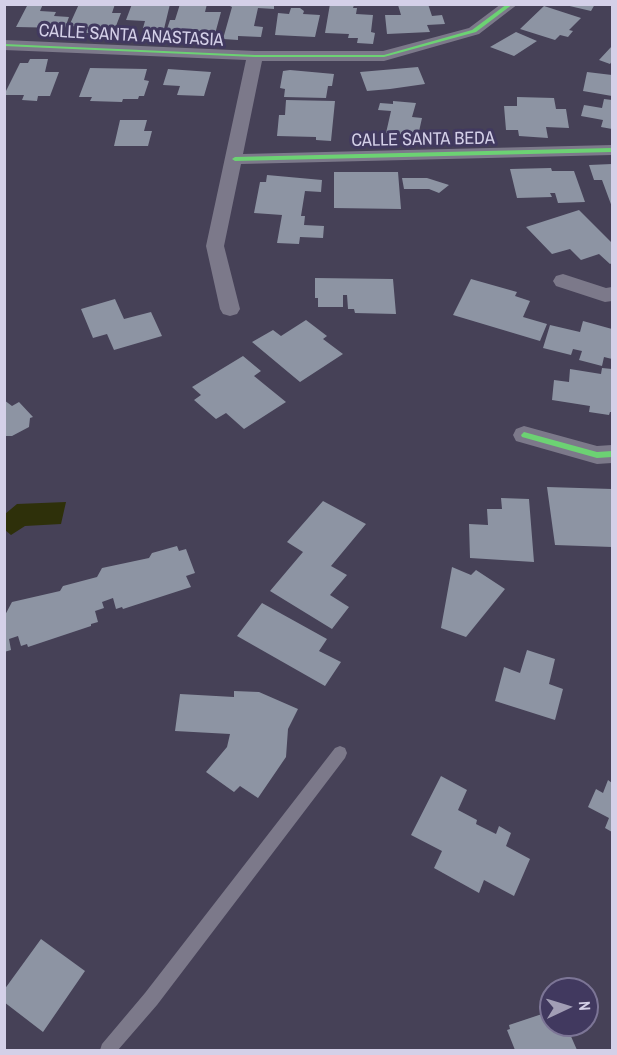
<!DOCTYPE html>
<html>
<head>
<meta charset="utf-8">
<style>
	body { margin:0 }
	#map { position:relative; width:617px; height:1055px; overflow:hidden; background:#464157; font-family:"Archivo Narrow",sans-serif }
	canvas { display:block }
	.frame { position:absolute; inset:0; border:6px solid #d4d0e8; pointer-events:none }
	.north { position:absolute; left:539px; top:977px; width:60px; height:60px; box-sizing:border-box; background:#41395f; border:2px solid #7c7596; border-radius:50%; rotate:86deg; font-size:16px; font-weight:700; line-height:24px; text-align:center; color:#d4d0e8 }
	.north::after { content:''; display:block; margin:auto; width:21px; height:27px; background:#a29eb5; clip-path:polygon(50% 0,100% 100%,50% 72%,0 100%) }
</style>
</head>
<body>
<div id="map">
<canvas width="617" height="1055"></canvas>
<div class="frame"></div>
<div class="north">N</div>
</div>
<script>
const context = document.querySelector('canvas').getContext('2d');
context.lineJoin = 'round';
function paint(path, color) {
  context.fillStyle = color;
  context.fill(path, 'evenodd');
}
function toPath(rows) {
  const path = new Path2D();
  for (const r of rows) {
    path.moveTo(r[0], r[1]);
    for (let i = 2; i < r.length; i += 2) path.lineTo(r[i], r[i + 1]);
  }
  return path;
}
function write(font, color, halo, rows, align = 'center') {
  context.font = font + ' "Archivo Narrow",sans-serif';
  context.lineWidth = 6;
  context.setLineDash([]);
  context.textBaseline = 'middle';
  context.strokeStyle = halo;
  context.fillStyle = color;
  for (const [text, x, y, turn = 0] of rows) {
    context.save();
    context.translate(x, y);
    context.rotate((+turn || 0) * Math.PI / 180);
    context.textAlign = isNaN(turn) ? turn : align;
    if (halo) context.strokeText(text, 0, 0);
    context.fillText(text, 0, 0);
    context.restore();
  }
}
paint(toPath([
	[66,502,61,524,25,526,11,535,5,530,5,514,17,504]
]), '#2e300a');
paint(toPath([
	[28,4,43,4,40,11,56,12,54,16,69,17,65,28,16,27],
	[79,4,115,4,112,13,121,13,116,26,109,26,106,33,85,33,88,27,69,26],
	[132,4,170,4,164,29,143,28,145,21,126,20],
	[180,4,207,4,205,12,221,12,215,34,166,32,170,20,175,20],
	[226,4,260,4,274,6,274,9,258,8,254,26,263,27,261,37,238,36,238,40,223,39,232,7],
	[330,4,354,5,353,8,357,8,356,14,373,15,371,32,375,33,373,44,357,43,358,38,348,38,349,34,325,33],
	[428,4,432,16,442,15,445,24,427,25,430,32,387,34,385,15,401,15,398,5],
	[561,4,595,4,591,11],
	[544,6,581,18,569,30,573,31,568,37,560,35,555,40,520,29],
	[291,8,300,8,304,11,303,14,320,15,315,37,275,35,278,13,289,14],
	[516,32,537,41,514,56,490,47],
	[612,46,612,61,610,64,599,60],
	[30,59,48,59,45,72,59,72,50,96,38,96,37,101,22,100,24,95,4,95,20,63,28,63],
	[418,67,425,84,390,89,367,91,360,72],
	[90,68,147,69,144,80,149,81,144,96,139,96,138,99,123,99,122,102,90,101,92,97,79,97],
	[168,69,211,72,204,96,177,95,180,86,163,85],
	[290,70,334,74,332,86,328,86,326,98,284,97,285,89,280,88,283,71],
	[587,72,612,75,612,96,583,91],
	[517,97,554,98,556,109,566,109,569,128,546,127,548,138,519,136,518,130,506,130,504,106,517,106],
	[604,99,612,100,612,129,601,127,603,120,581,116,584,105,602,108],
	[286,100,335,101,331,141,316,140,316,137,277,136,279,115,285,115],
	[393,101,416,103,412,117,422,118,418,136,386,133,391,111,378,110,380,103,393,104],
	[120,120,147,120,144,131,152,131,148,146,114,146],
	[612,164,612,207,602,180,594,180,589,165],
	[551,168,552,171,574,171,585,202,558,203,555,193,550,193,552,197,517,198,510,169],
	[334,172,398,172,401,209,334,208],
	[267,175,322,180,321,192,305,191,301,216,305,216,304,225,324,226,323,238,300,237,299,244,277,243,282,215,254,213,260,182,266,182],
	[402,178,427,178,449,185,439,193,429,189,404,189],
	[579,210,612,243,612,263,610,264,599,254,581,260,570,249,552,254,526,227],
	[315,278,393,279,396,314,355,313,354,309,348,309,347,295,343,295,343,307,318,307,318,298,315,298],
	[471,279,517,292,515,296,530,301,523,317,547,324,540,341,453,315],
	[115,299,124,319,151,312,162,336,114,350,107,334,93,338,81,309],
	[306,320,327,336,323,339,343,354,300,382,252,342,273,330,281,336],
	[583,321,612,329,612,359,604,357,602,366,579,360,582,351,573,349,571,355,543,348,550,325,580,332],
	[243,356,261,371,254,376,286,402,244,429,226,413,216,419,194,400,201,395,192,387],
	[602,368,612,369,612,412,610,412,609,415,589,412,590,406,552,400,554,380,569,382,570,369,601,374],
	[4,400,12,406,19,402,33,417,30,418,29,427,12,436,4,436],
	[547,487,612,489,612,547,555,545],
	[501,498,529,499,534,562,470,558,469,524,488,525,487,509,502,509],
	[323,501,366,524,331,566,347,575,330,595,349,607,332,629,270,591,303,552,287,542],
	[177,546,179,551,186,549,195,573,186,576,191,587,123,609,122,607,116,609,113,598,102,602,104,608,95,611,98,622,91,624,91,626,28,647,27,644,21,646,18,636,9,639,11,650,4,652,4,617,12,602,60,591,63,586,97,577,102,568,149,558,152,553],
	[452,567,471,575,476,570,505,589,466,637,441,628],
	[262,603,327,639,319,651,341,662,325,686,237,636],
	[527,650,555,659,549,684,563,689,555,720,495,701,504,667,520,673],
	[234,691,259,692,298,709,288,729,286,757,258,798,240,786,234,792,206,772,227,747,230,734,175,731,180,694,234,697],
	[441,776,467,790,458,810,477,820,476,824,496,834,499,826,511,833,506,846,530,859,514,896,484,880,479,893,434,868,442,851,411,835],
	[608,780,612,783,612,832,605,828,609,818,588,807,596,789,603,793],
	[41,939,85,971,43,1032,4,1002,4,990],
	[551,1011,551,1025,566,1025,577,1050,515,1050,507,1030,510,1029,509,1025]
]), '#8d94a3');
paint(toPath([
	[340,746,345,748,347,753,345,758,157,1005,118,1050,100,1050,102,1044,145,993,335,748,340,746]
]), '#7c798a');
paint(toPath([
	[501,4,518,4,479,34,384,61,262,61,243,154,612,145,612,155,241,164,224,246,240,309,237,314,230,316,223,314,220,309,206,246,246,60,4,50,4,40,255,51,383,51,469,28,501,4],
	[563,274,606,288,612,287,612,301,605,302,556,286,553,281,556,276,563,274],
	[524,426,597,446,612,445,612,463,597,464,516,441,513,435,516,429,524,426]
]), '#7c798a');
paint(toPath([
	[507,4,513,4,476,32,384,57,255,57,4,46,4,44,255,55,384,55,472,30,507,4],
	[612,148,612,152,235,161,232,159,235,157,612,148],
	[524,432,597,452,612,451,612,457,597,458,522,437,521,435,524,432]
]), '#6cd273');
write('18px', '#d4d0e8', '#41395f', [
	["CALLE SANTA ANASTASIA",131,36,3],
	["CALLE SANTA BEDA",423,140,-1]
]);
</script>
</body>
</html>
